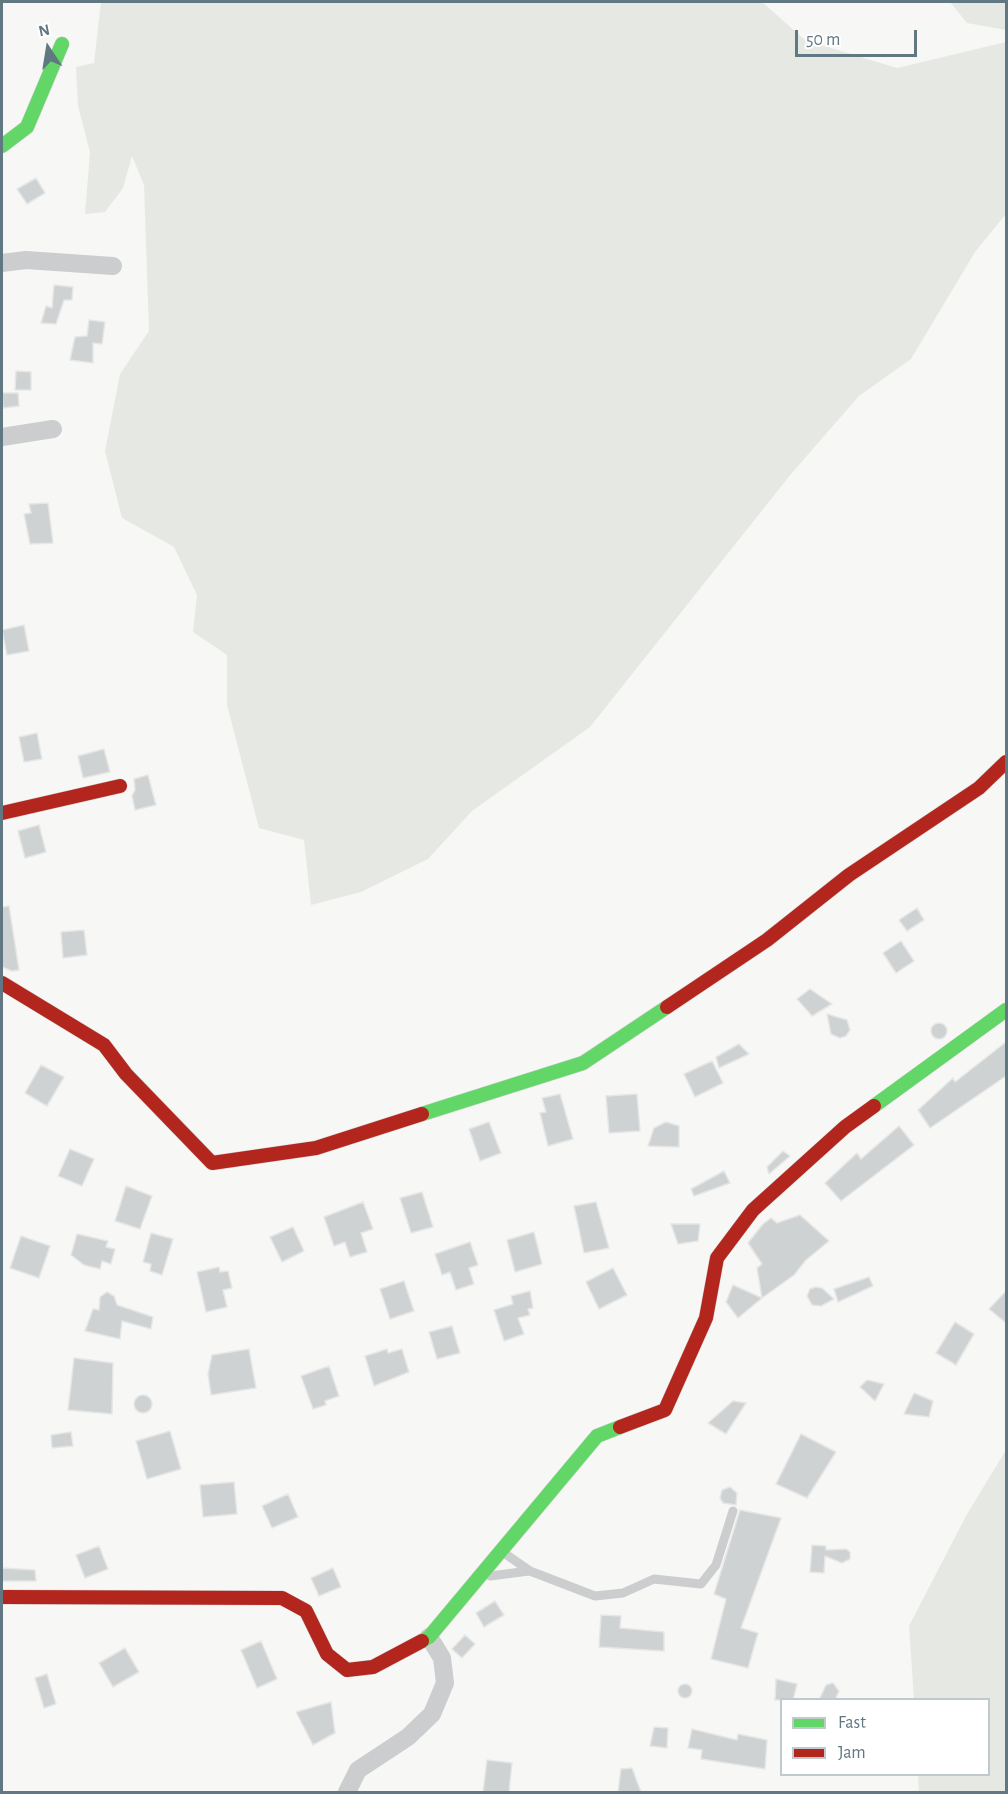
<!DOCTYPE html>
<html>
<head>
<meta charset="utf-8">
<style>
	body { margin:0 }
	#map { position:relative; width:1008px; height:1794px; overflow:hidden; background:#f7f7f6; font-family:"Alegreya Sans",sans-serif }
	canvas { display:block }
	.frame { position:absolute; inset:0; border:3px solid #617883; pointer-events:none }
	.legend { position:absolute; left:780px; top:1698px; width:210px; height:78px; box-sizing:border-box; background:#fff; border:2px solid #c0c9cd; margin:0; padding:8px 10px; list-style:none; font-size:18px; color:#617883 }
	.legend li { display:flex; align-items:center; gap:12px; height:30px }
	.legend b { width:30px; border:2px solid #c0c9cd }
	.north { position:absolute; left:18px; top:18px; width:60px; height:60px; -webkit-text-stroke:4px #fff; paint-order:stroke; rotate:348deg; font-size:16px; font-weight:700; line-height:24px; text-align:center; color:#617883 }
	.north::after { content:''; display:block; margin:auto; width:21px; height:27px; background:#617883; clip-path:polygon(50% 0,100% 100%,50% 72%,0 100%) }
	.scale { position:absolute; left:795px; top:30px; width:122px; height:27px; box-sizing:border-box; border:3px solid #617883; border-top:0; padding-left:8px; font-size:18px; line-height:21px; white-space:nowrap; color:#617883; -webkit-text-stroke:4px #fff; paint-order:stroke }
</style>
</head>
<body>
<div id="map">
<canvas width="1008" height="1794"></canvas>
<div class="frame"></div>
<ul class="legend">
<li><b style="height:8px;background:#63d668"></b>Fast</li>
<li><b style="height:8px;background:#b3261e"></b>Jam</li>
</ul>
<div class="north">N</div>
<div class="scale">50 m</div>
</div>
<script>
const context = document.querySelector('canvas').getContext('2d');
context.lineJoin = 'round';
function paint(path, color) {
  context.fillStyle = color;
  context.fill(path, 'evenodd');
}
function toPath(rows) {
  const path = new Path2D();
  for (const r of rows) {
    if (r.length === 3) {
      path.moveTo(r[0] + r[2], r[1]);
      path.arc(r[0], r[1], r[2], 0, 2 * Math.PI);
      continue;
    }
    path.moveTo(r[0], r[1]);
    for (let i = 2; i < r.length; i += 2) path.lineTo(r[i], r[i + 1]);
  }
  return path;
}
function stroke(path, color, width, dash) {
  context.strokeStyle = color;
  context.lineWidth = width;
  context.lineCap = dash ? 'butt' : 'round';
  context.setLineDash(dash || []);
  context.stroke(path);
}
paint(toPath([
	[101,2,762,2,805,40,897,68,1006,42,1006,214,975,252,911,359,859,396,791,474,590,727,472,811,428,859,361,892,311,905,304,840,259,828,227,705,227,655,193,632,197,595,174,547,122,518,105,451,120,374,149,331,144,185,132,156,123,188,105,212,85,214,90,152,78,106,76,67,94,63],
	[950,2,1006,2,1006,30,967,23],
	[1006,1450,1006,1792,919,1792,918,1775,988,1774,988,1700,914,1699,909,1626,967,1514]
]), '#e6e9e3');
const building = toPath([
	[36,178,45,193,27,204,17,189,36,178],
	[54,285,73,287,72,300,64,300,56,324,41,323,46,306,52,308,54,285],
	[89,320,105,322,102,344,93,343,93,363,70,360,75,337,87,336,89,320],
	[16,371,31,372,31,390,15,390,16,371],
	[2,393,18,393,19,406,3,408,2,393],
	[48,503,53,543,30,544,24,514,31,513,29,504,48,503],
	[24,625,29,651,7,655,2,630,24,625],
	[37,733,42,759,24,762,19,737,37,733],
	[104,749,110,772,83,778,78,756,104,749],
	[148,775,156,805,135,810,132,796,135,790,134,779,148,775],
	[39,825,46,852,25,858,18,831,39,825],
	[9,906,19,970,12,971,2,967,2,907,9,906],
	[917,908,924,920,907,931,899,920,917,908],
	[84,930,87,955,63,958,61,932,84,930],
	[901,941,914,961,896,973,883,953,901,941],
	[810,989,832,1004,812,1016,797,999,810,989],
	[827,1014,847,1020,850,1030,846,1036,840,1038,831,1034,827,1014],
	[939,1031,8],
	[1006,1042,1006,1076,930,1128,918,1110,953,1078,955,1082,1006,1042],
	[739,1044,749,1054,719,1068,716,1057,739,1044],
	[712,1061,723,1083,695,1097,684,1074,712,1061],
	[41,1065,64,1077,47,1106,25,1093,41,1065],
	[560,1094,573,1139,548,1146,540,1113,546,1112,542,1098,560,1094],
	[637,1094,640,1131,609,1133,606,1096,637,1094],
	[489,1122,501,1153,480,1161,469,1129,489,1122],
	[666,1122,679,1126,679,1147,648,1146,654,1128,666,1122],
	[899,1126,914,1145,841,1201,825,1183,857,1153,861,1159,899,1126],
	[70,1149,94,1159,82,1186,58,1176,70,1149],
	[783,1151,790,1156,769,1174,767,1167,783,1151],
	[724,1171,730,1183,694,1196,691,1189,724,1171],
	[126,1186,152,1196,140,1229,115,1221,126,1186],
	[422,1192,433,1227,411,1233,400,1198,422,1192],
	[363,1202,373,1229,361,1233,367,1252,350,1257,345,1242,334,1246,324,1217,363,1202],
	[596,1202,609,1248,584,1253,574,1206,596,1202],
	[800,1215,829,1241,806,1260,794,1275,762,1298,757,1268,762,1264,748,1243,763,1224,771,1218,777,1223,800,1215],
	[671,1224,700,1224,698,1241,678,1244,671,1224],
	[293,1227,304,1251,282,1262,270,1237,293,1227],
	[534,1232,542,1264,515,1272,507,1240,534,1232],
	[151,1233,173,1239,162,1275,150,1271,151,1264,143,1262,151,1233],
	[77,1234,108,1241,106,1247,115,1249,111,1264,102,1261,100,1269,84,1265,71,1255,77,1234],
	[21,1236,50,1246,39,1278,10,1268,21,1236],
	[470,1242,478,1265,469,1268,474,1284,456,1290,450,1272,442,1275,435,1254,470,1242],
	[219,1267,220,1272,228,1271,232,1288,223,1290,227,1307,206,1312,197,1272,219,1267],
	[613,1268,627,1295,599,1309,586,1282,613,1268],
	[869,1277,873,1286,838,1302,834,1289,869,1277],
	[404,1281,414,1311,390,1319,380,1289,404,1281],
	[733,1285,762,1298,738,1318,726,1302,733,1285],
	[816,1287,822,1288,834,1299,821,1306,812,1305,807,1296,810,1289,816,1287],
	[530,1291,533,1308,528,1309,530,1315,518,1318,524,1334,504,1341,494,1310,513,1304,511,1296,530,1291],
	[1006,1291,1006,1323,989,1309,1006,1291],
	[107,1292,114,1296,117,1305,153,1317,151,1329,122,1321,120,1339,85,1331,93,1309,99,1310,100,1297,107,1292],
	[955,1322,974,1334,956,1365,936,1353,955,1322],
	[452,1326,460,1353,437,1359,429,1332,452,1326],
	[249,1349,256,1388,211,1395,208,1374,212,1355,249,1349],
	[387,1349,388,1353,402,1349,409,1372,374,1386,365,1356,387,1349],
	[74,1358,113,1363,112,1414,68,1410,74,1358],
	[329,1366,339,1396,325,1401,326,1405,313,1409,301,1376,329,1366],
	[867,1380,884,1384,875,1401,860,1387,867,1380],
	[914,1393,933,1401,929,1417,904,1414,914,1393],
	[143,1404,9],
	[733,1401,746,1403,726,1434,708,1423,733,1401],
	[170,1431,181,1469,147,1479,136,1441,170,1431],
	[71,1432,73,1446,52,1448,51,1435,71,1432],
	[801,1434,836,1452,807,1498,776,1484,801,1434],
	[234,1482,237,1514,203,1517,200,1485,234,1482],
	[730,1487,737,1493,736,1505,723,1503,720,1498,722,1490,730,1487],
	[288,1494,298,1517,272,1528,262,1506,288,1494],
	[740,1510,781,1518,741,1628,758,1633,748,1668,711,1659,726,1599,714,1594,740,1510],
	[812,1545,826,1546,826,1550,846,1549,850,1552,850,1559,842,1563,825,1556,824,1573,810,1572,812,1545],
	[99,1546,108,1569,85,1578,76,1555,99,1546],
	[2,1568,35,1570,36,1581,2,1581,2,1568],
	[333,1568,341,1587,319,1596,311,1578,333,1568],
	[495,1601,504,1615,484,1627,476,1613,495,1601],
	[601,1615,621,1616,620,1628,664,1632,664,1651,599,1647,601,1615],
	[465,1635,475,1644,462,1658,452,1649,465,1635],
	[261,1641,277,1679,257,1688,241,1650,261,1641],
	[125,1648,139,1672,113,1687,99,1663,125,1648],
	[47,1674,56,1704,44,1708,35,1678,47,1674],
	[776,1679,797,1684,793,1700,775,1700,776,1679],
	[833,1683,839,1691,835,1700,819,1700,826,1685,833,1683],
	[685,1691,7],
	[331,1702,335,1733,313,1745,296,1712,331,1702],
	[654,1727,668,1728,667,1748,650,1746,654,1727],
	[692,1729,737,1740,738,1734,767,1740,765,1769,701,1759,702,1750,688,1748,692,1729],
	[487,1760,512,1763,509,1792,483,1792,487,1760],
	[632,1768,641,1792,618,1792,621,1769,632,1768]
]);
paint(building, '#cfd2d2');
stroke(building, '#e6e6e6', 1.5);
const fast = toPath([
	[2,146,27,127,62,44],
	[874,1106,1006,1010],
	[422,1114,583,1063,667,1007],
	[422,1641,429,1637,597,1436,620,1427]
]);
const jam = toPath([
	[2,813,120,786],
	[2,983,104,1045,126,1074,212,1163,316,1148,422,1114],
	[667,1007,767,940,849,875,979,788,1006,762],
	[620,1427,665,1410,706,1318,717,1258,753,1210,845,1127,874,1106],
	[2,1597,282,1598,306,1611,327,1654,347,1670,373,1667,422,1641]
]);
stroke(fast, '#d4d5d6', 15);
stroke(jam, '#d4d5d6', 15);
stroke(toPath([
	[504,1553,530,1571,595,1596,623,1593,654,1579,701,1584,716,1565,733,1511],
	[490,1576,529,1571]
]), '#cccdce', 9);
stroke(toPath([
	[2,263,26,260,113,266],
	[2,437,53,429],
	[347,1792,358,1770,408,1737,432,1714,445,1683,442,1658,429,1637]
]), '#cccdce', 18);
stroke(fast, '#63d668', 14);
stroke(jam, '#b3261e', 14);
</script>
</body>
</html>
